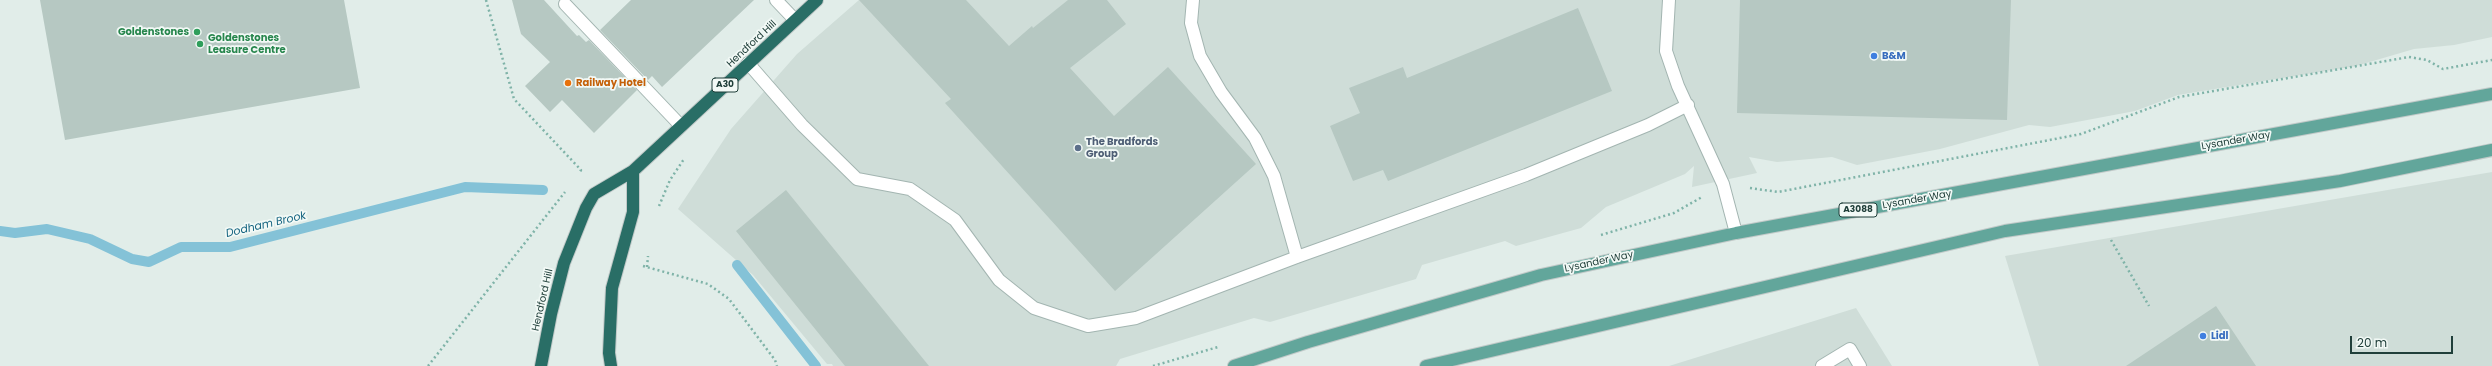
<!DOCTYPE html>
<html>
<head>
<meta charset="utf-8">
<style>
	body { margin:0 }
	#map { position:relative; width:2492px; height:366px; overflow:hidden; background:#e1ede9; font-family:Poppins,sans-serif }
	canvas { display:block }
	.scale { position:absolute; left:2350px; top:336px; width:103px; height:18px; box-sizing:border-box; border:2px solid #203f3a; border-top:0; padding-left:5px; font-size:12px; line-height:14px; white-space:nowrap; color:#203f3a; -webkit-text-stroke:3px #f2f9f6; paint-order:stroke }
</style>
</head>
<body>
<div id="map">
<canvas width="2492" height="366"></canvas>
<div class="scale">20 m</div>
</div>
<script>
const context = document.querySelector('canvas').getContext('2d');
context.lineJoin = 'round';
function paint(path, color) {
  context.fillStyle = color;
  context.fill(path, 'evenodd');
}
function toPath(rows) {
  const path = new Path2D();
  for (const r of rows) {
    path.moveTo(r[0], r[1]);
    for (let i = 2; i < r.length; i += 2) path.lineTo(r[i], r[i + 1]);
  }
  return path;
}
function stroke(path, color, width, dash) {
  context.strokeStyle = color;
  context.lineWidth = width;
  context.lineCap = dash ? 'butt' : 'round';
  context.setLineDash(dash || []);
  context.stroke(path);
}
function write(font, color, halo, rows, align = 'center') {
  context.font = font + ' Poppins,sans-serif';
  context.lineWidth = 3.5;
  context.setLineDash([]);
  context.textBaseline = 'middle';
  context.strokeStyle = halo;
  context.fillStyle = color;
  for (const [text, x, y, turn = 0] of rows) {
    context.save();
    context.translate(x, y);
    context.rotate((+turn || 0) * Math.PI / 180);
    context.textAlign = isNaN(turn) ? turn : align;
    if (halo) context.strokeText(text, 0, 0);
    context.fillText(text, 0, 0);
    context.restore();
  }
}
paint(toPath([
	[859,0,2492,0,2492,37,2454,45,2414,49,2356,66,2178,95,2135,111,2050,127,2029,125,1940,149,1857,165,1832,157,1777,162,1749,157,1757,173,1692,187,1694,166,1685,174,1606,207,1581,228,1516,246,1505,241,1422,265,1416,279,1270,322,1254,318,1120,359,1116,366,833,366,832,364,827,364,753,275,678,209,731,129,797,54],
	[2492,172,2492,366,2039,366,2005,256],
	[1856,308,1892,366,1669,366]
]), '#cfddd8');
stroke(toPath([
	[0,231,15,233,47,229,90,239,132,259,149,262,181,247,230,247,465,187,543,190],
	[737,265,816,366]
]), '#84c2d7', 10);
paint(toPath([
	[40,0,344,0,360,88,65,140],
	[512,0,544,0,577,36,579,35,586,42,589,40,637,90,594,133,562,100,550,112,525,86,550,62,521,34],
	[631,0,754,0,662,87,652,76,648,80,600,30],
	[859,0,966,0,1009,46,1032,26,1033,28,1068,0,1107,0,1126,24,1070,68,1114,116,1168,67,1256,164,1115,291,945,103,951,99],
	[1740,0,2011,0,2007,120,1737,113],
	[1578,8,1612,91,1388,181,1383,170,1353,181,1330,126,1360,113,1349,88,1403,67,1407,78],
	[786,190,929,366,845,366,736,231],
	[2216,306,2256,366,2126,366]
]), '#b6c8c2');
const lane = toPath([
	[776,0,795,20],
	[1193,0,1191,23,1200,56,1221,92,1255,138,1274,176,1297,257],
	[1669,0,1666,51,1678,86,1723,184,1736,233],
	[565,4,681,126],
	[748,63,802,125,857,179,910,189,955,220,999,280,1034,308,1088,326,1136,318,1297,257,1526,175,1648,125,1688,105],
	[1822,366,1850,349,1860,366]
]);
const primary = toPath([
	[1234,366,1308,342,1541,275,1736,233,2492,94],
	[1426,366,2005,231,2340,181,2492,150]
]);
const highway = toPath([
	[541,366,551,314,564,263,586,208,594,194,633,171,817,0],
	[611,366,609,353,612,288,633,212,633,171]
]);
stroke(lane, '#a3b5b1', 14);
stroke(primary, '#c1c9c8', 14);
stroke(highway, '#c1c9c8', 14);
stroke(toPath([
	[486,0,514,99,581,170,579,174],
	[1750,188,1778,192,2081,134,2179,97,2409,57,2427,60,2443,69,2492,60],
	[659,206,670,180,684,159],
	[1601,235,1674,213,1702,197],
	[2111,240,2149,306],
	[643,266,708,284,729,299,775,360,777,366],
	[647,267,648,256],
	[428,366,565,192],
	[1153,366,1218,347]
]), '#7fb3a8', 2.5, [2, 3]);
stroke(lane, '#fff', 12);
stroke(primary, '#62a69b', 12);
stroke(highway, '#296e66', 12);
for (const [x, y, r, color] of [
	[197,32,4,"#2e9e5b"],
	[200,44,4,"#2e9e5b"],
	[1874,56,4,"#3f7fe0"],
	[568,83,4,"#e8710a"],
	[1078,148,4,"#5c6f8a"],
	[2203,336,4,"#3f7fe0"]
]) {
  const dot = new Path2D();
  dot.arc(x, y, r, 0, 2 * Math.PI);
  context.fillStyle = color;
  context.fill(dot);
  stroke(dot, '#f2f9f6', 1.5);
}
for (const [x, y, w] of [
	[725,85,26],
	[1858,210,38]
]) {
  const box = new Path2D();
  box.roundRect(x - w / 2, y - 7, w, 14, 3);
  context.fillStyle = '#f2f9f6';
  context.fill(box);
  stroke(box, '#203f3a', 1);
}
write('bold 9px', '#203f3a', null, [
	["A30",725,85],
	["A3088",1858,210]
]);
write('bold 10px', '#27864d', '#f2f9f6', [
	["Goldenstones",189,32],
	["Goldenstones",208,38,"left"],
	["Leasure Centre",208,50,"left"]
], 'right');
write('10px', '#203f3a', '#f2f9f6', [
	["Hendford Hill",752,44,-43],
	["Lysander Way",2236,141,-10],
	["Lysander Way",1917,200,-10],
	["Lysander Way",1599,262,-12],
	["Hendford Hill",543,300,-77]
]);
write('bold 10px', '#366cbe', '#f2f9f6', [
	["B&M",1882,56],
	["Lidl",2211,336]
], 'left');
write('bold 10px', '#c56008', '#f2f9f6', [
	["Railway Hotel",576,83]
], 'left');
write('bold 10px', '#4e5e75', '#f2f9f6', [
	["The Bradfords",1086,142],
	["Group",1086,154]
], 'left');
write('italic 11px', '#156480', '#f2f9f6', [
	["Dodham Brook",266,225,-13]
]);
</script>
</body>
</html>
